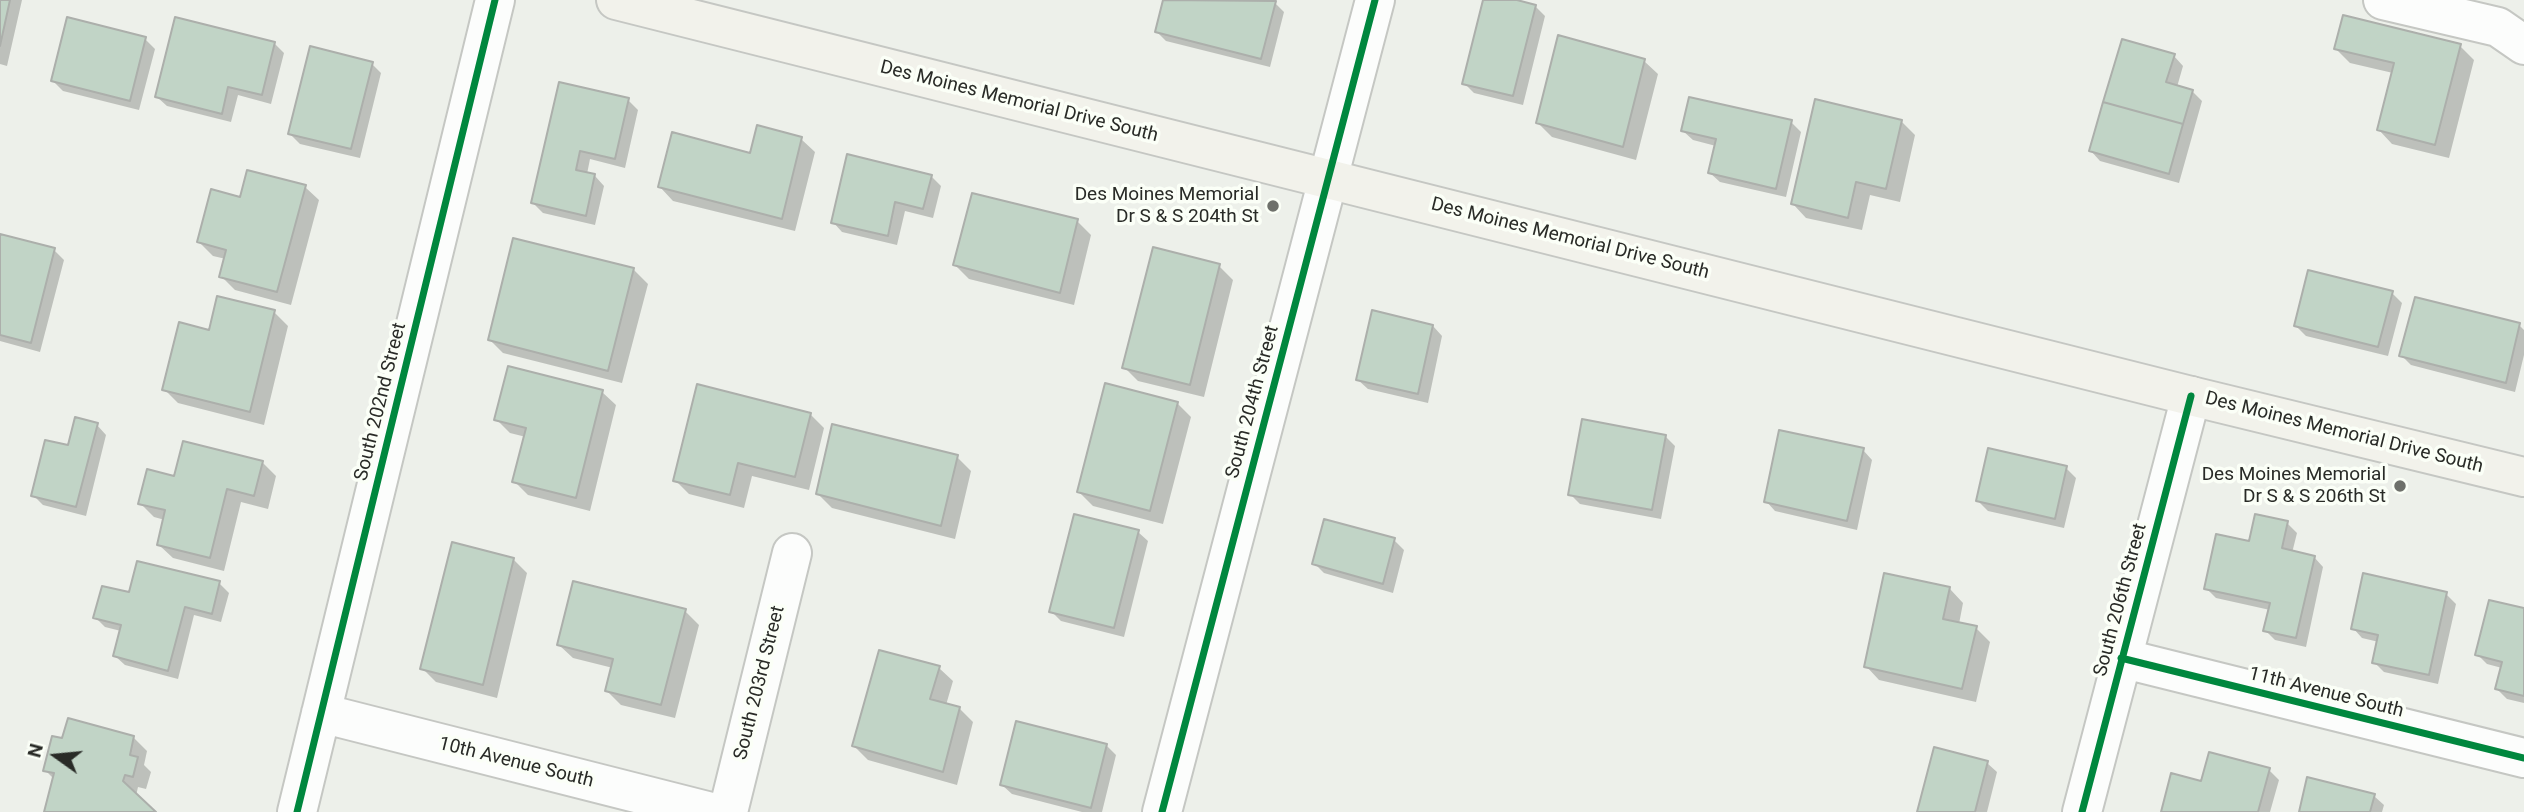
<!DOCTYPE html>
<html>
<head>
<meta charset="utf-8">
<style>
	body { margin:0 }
	#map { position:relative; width:2524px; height:812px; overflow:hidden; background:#edf0ea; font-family:Roboto,sans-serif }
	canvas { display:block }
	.north { position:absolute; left:21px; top:721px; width:70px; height:70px; -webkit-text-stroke:5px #fbfff7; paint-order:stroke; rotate:285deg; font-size:19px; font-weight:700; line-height:28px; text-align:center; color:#292b27 }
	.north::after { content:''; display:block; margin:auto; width:24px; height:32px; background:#292b27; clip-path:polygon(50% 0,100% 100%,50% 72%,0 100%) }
</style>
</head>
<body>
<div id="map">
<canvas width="2524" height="812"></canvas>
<div class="north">N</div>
</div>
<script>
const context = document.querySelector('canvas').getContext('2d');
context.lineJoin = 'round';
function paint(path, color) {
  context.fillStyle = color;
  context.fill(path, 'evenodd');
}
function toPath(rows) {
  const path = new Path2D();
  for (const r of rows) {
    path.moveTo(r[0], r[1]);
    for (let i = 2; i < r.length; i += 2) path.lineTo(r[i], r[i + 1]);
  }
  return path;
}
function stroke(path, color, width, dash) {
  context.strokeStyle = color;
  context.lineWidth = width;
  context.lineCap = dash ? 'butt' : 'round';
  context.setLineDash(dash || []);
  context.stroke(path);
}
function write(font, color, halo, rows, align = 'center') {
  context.font = font + ' Roboto,sans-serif';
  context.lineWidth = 7;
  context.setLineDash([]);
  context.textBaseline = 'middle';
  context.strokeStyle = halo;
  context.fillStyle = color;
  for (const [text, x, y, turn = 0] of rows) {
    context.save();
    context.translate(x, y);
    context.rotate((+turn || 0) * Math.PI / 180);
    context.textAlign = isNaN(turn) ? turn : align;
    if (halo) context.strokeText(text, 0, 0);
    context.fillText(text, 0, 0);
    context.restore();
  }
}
paint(toPath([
	[0,0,22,0,7,66,0,64],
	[1165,0,1275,3,1284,12,1270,67,1166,41,1157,32],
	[1485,0,1510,0,1535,6,1545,16,1523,105,1474,93,1464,83],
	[145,39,155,49,139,110,63,91,53,81],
	[274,43,284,53,271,104,238,95,231,122,167,106,157,97],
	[2460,46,2474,60,2449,158,2392,144,2379,130,2393,73,2350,63,2336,49],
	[2174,56,2183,66,2177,87,2192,91,2202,101,2179,183,2100,161,2091,151],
	[1644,61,1658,74,1636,160,1552,137,1538,123],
	[372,64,381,73,360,158,300,144,290,134],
	[560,85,628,100,638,110,625,168,590,159,587,174,595,176,604,186,595,225,543,213,533,203],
	[1901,121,1915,135,1900,202,1870,195,1862,230,1806,218,1793,204],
	[1791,122,1801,132,1786,197,1720,182,1710,173,1716,146,1693,140,1683,131],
	[801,139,815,152,795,231,673,201,660,187],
	[931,176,941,186,933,218,905,211,897,245,842,232,833,222],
	[305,187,319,200,291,305,235,290,221,276,226,259,213,256,199,242,241,199],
	[1077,221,1091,235,1074,305,969,279,955,265],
	[0,236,54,250,64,260,40,352,0,341],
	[514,240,634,270,648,284,622,383,503,353,490,340],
	[1219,266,1233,280,1204,397,1138,381,1124,367],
	[2392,293,2402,303,2388,356,2306,336,2296,326],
	[274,312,288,326,264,425,178,403,164,389],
	[2519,325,2524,330,2524,355,2515,392,2411,365,2401,355],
	[1433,326,1442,336,1428,403,1368,389,1358,380],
	[602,392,616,405,590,511,528,495,514,481,526,437,510,433,496,419],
	[1177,403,1191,417,1163,524,1093,506,1079,492],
	[810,414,824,428,809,490,752,476,744,508,689,494,675,480],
	[97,425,106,435,86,516,43,505,33,495],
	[1665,436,1675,446,1661,519,1580,504,1570,494],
	[1863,450,1872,460,1857,530,1775,511,1766,501],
	[957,457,971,471,955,539,832,508,818,494],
	[263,463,276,476,268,509,241,502,224,571,173,558,159,545,165,520,154,517,140,503,175,478],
	[2066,468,2076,478,2064,528,1988,511,1978,501],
	[2287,523,2297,533,2292,553,2314,557,2323,567,2306,647,2275,640,2265,630,2270,610,2216,598,2206,588],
	[1138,532,1148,541,1124,637,1061,621,1051,611],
	[1394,540,1404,550,1393,593,1324,573,1314,563],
	[513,559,527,573,497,698,436,682,422,668],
	[219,583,229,593,221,622,194,615,178,679,125,665,115,656,121,631,105,627,95,617,130,594],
	[1950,589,1963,603,1959,624,1976,628,1990,642,1976,702,1879,680,1866,666],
	[2446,594,2456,604,2438,684,2384,672,2374,662,2379,642,2362,638,2353,628],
	[2524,610,2524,703,2507,699,2497,689,2502,668,2487,664,2477,654],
	[685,611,699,625,675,718,621,705,607,691,613,668,573,658,559,645],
	[939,668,953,681,946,705,959,708,973,722,957,785,868,760,854,746],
	[133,737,147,751,144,765,151,772,146,789,138,787,136,796,154,812,46,812,54,779,45,770,63,741],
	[1106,745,1116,755,1102,812,1082,812,1012,794,1002,785],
	[1987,763,1997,772,1987,812,1919,812],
	[2269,770,2279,780,2270,812,2163,812,2203,784],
	[2374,796,2384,805,2382,812,2300,812]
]), '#0003');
const building = toPath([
	[0,0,10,0,0,46,0,0],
	[1163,0,1276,1,1261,59,1155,32,1163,0],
	[1483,0,1517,0,1536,5,1513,96,1462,84,1483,0],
	[2343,15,2461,44,2435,145,2377,130,2394,63,2334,49,2343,15],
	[67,17,146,37,130,101,51,81,67,17],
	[175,17,275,42,262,95,228,87,222,114,155,97,175,17],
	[1558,35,1645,59,1623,147,1536,123,1558,35],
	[2122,39,2175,54,2166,82,2193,90,2183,124,2103,102,2122,39],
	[310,46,373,62,351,149,288,134,310,46],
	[559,82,629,98,615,159,580,151,576,170,595,174,586,216,531,203,559,82],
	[1689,97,1792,120,1776,189,1708,173,1716,139,1681,131,1689,97],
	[1815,99,1902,120,1886,189,1856,182,1848,218,1791,204,1815,99],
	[2103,102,2183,124,2169,174,2089,151,2103,102],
	[757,125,802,137,782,219,658,187,672,132,750,153,757,125],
	[847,154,932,175,923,209,895,202,888,236,831,223,847,154],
	[247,170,306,185,277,292,219,277,226,250,197,242,211,189,240,197,247,170],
	[972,193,1078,219,1060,293,953,265,972,193],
	[0,234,55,248,31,343,0,335,0,234],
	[513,238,634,268,608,371,488,340,513,238],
	[1153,247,1220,264,1190,385,1122,368,1153,247],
	[2308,270,2393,291,2378,347,2294,326,2308,270],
	[217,296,275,310,250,412,162,390,179,322,209,330,217,296],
	[2415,297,2520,323,2506,383,2399,356,2415,297],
	[1372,310,1433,325,1418,394,1356,380,1372,310],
	[508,366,603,390,576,498,512,482,526,428,494,420,508,366],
	[1105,383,1178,402,1150,511,1077,492,1105,383],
	[697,384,811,413,795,477,738,463,730,495,673,481,697,384],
	[75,417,98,423,76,507,31,496,45,440,68,445,75,417],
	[1582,419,1666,435,1652,510,1568,495,1582,419],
	[832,424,958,455,941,526,816,494,832,424],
	[1779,430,1864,448,1847,521,1764,502,1779,430],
	[183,441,263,461,254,496,227,489,210,558,157,545,165,510,138,504,147,469,174,476,183,441],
	[1988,448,2067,466,2055,519,1976,501,1988,448],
	[1074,514,1139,530,1114,628,1049,612,1074,514],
	[2255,514,2288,521,2282,548,2315,556,2296,638,2263,631,2270,603,2204,589,2216,534,2249,541,2255,514],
	[1324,519,1395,538,1383,584,1312,564,1324,519],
	[452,542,514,558,483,685,420,669,452,542],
	[137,561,220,581,212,614,185,607,168,671,113,656,121,625,93,618,102,586,129,592,137,561],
	[1884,573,1950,587,1943,619,1977,626,1962,689,1864,667,1884,573],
	[2363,573,2447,592,2429,675,2372,663,2378,635,2351,629,2363,573],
	[573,581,686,609,661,705,605,691,613,659,557,645,573,581],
	[2489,600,2524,608,2524,696,2495,689,2502,662,2475,655,2489,600],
	[879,650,940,666,930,699,960,707,943,772,852,746,879,650],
	[68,718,134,736,130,755,138,757,133,777,125,775,123,781,156,812,44,812,54,773,43,771,52,736,62,738,68,718],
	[1016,721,1107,744,1091,808,1000,785,1016,721],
	[1934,747,1988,761,1975,812,1917,812,1934,747],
	[2209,752,2270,768,2258,812,2161,812,2171,773,2201,781,2209,752],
	[2307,777,2375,794,2370,812,2299,812,2307,777]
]);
paint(building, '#c1d4c6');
stroke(building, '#acafab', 2);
const minor = toPath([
	[2383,0,2498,27,2524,45],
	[2121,658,2524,758],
	[321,713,711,812],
	[297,812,495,0],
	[728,812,792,553],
	[1162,812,1375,0],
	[2082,812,2191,396]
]);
const secondary = toPath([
	[616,0,2191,396,2524,477]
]);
stroke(minor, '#c5c7c3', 42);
stroke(secondary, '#c5c7c3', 42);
stroke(minor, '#fcfdfc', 38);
stroke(secondary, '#f2f2eb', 38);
stroke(toPath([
	[2121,658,2524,758],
	[297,812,495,0],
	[1162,812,1375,0],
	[2082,812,2191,396]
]), '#00873e', 7);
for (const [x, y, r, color] of [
	[1273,206,7,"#6e706b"],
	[2400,486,7,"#6e706b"]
]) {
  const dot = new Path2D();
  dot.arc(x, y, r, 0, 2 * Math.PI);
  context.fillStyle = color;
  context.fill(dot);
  stroke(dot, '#fbfff7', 2.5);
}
write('19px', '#292b27', '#fbfff7', [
	["Des Moines Memorial Drive South",1019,102,14],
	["Des Moines Memorial Drive South",1570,239,14],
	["South 202nd Street",381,402,-76],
	["South 204th Street",1253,402,-75],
	["Des Moines Memorial Drive South",2344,433,14],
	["South 206th Street",2121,600,-75],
	["South 203rd Street",760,683,-76],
	["11th Avenue South",2326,693,14],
	["10th Avenue South",516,763,14]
]);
write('19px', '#292b27', '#fbfff7', [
	["Des Moines Memorial",1259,195],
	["Dr S & S 204th St",1259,217],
	["Des Moines Memorial",2386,475],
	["Dr S & S 206th St",2386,497]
], 'right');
</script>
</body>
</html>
